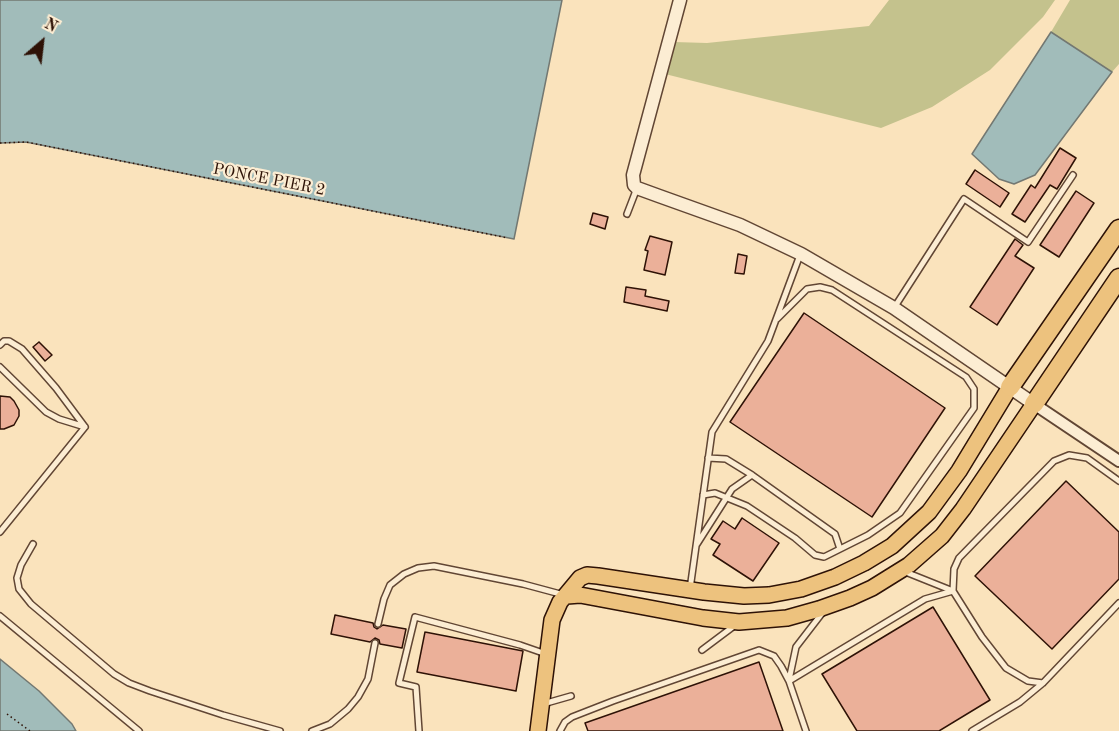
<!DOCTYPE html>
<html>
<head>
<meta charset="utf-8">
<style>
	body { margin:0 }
	#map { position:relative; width:1119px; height:731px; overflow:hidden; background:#fae3bc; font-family:"Old Standard TT",serif }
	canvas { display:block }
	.north { position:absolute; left:12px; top:12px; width:60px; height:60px; -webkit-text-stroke:4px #fcedd3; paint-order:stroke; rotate:28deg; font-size:16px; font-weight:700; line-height:24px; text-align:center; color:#2e1206 }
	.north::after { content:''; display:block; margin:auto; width:21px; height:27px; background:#2e1206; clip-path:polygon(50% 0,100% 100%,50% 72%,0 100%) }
</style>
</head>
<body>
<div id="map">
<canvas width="1119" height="731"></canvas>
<div class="north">N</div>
</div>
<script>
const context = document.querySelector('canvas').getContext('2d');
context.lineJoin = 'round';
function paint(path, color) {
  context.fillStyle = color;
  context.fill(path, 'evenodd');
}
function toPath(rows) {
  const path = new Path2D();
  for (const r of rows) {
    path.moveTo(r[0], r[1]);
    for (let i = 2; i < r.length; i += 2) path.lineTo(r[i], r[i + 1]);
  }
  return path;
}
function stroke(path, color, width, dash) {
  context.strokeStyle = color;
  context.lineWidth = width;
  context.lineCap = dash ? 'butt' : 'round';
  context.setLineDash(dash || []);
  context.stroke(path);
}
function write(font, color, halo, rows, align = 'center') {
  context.font = font + ' "Old Standard TT",serif';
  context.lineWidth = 4.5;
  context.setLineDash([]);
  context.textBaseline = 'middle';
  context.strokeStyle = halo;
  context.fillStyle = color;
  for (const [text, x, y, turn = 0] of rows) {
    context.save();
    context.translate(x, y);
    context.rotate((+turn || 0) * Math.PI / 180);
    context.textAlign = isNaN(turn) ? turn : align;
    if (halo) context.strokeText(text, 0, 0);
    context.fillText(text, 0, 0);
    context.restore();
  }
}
paint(toPath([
	[889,0,1055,0,1043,17,990,70,932,107,881,128,665,74,674,42,707,43,869,26],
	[1070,0,1119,0,1119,64,1112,72,1051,32]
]), '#c4c28d');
const water = toPath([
	[0,0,562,0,514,239,26,142,0,143,0,0],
	[1051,32,1112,72,1035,175,1014,184,999,179,972,154,1051,32],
	[0,659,39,691,72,724,76,731,0,731,0,659]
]);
paint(water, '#a1bcba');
stroke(water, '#737872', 1.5);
const building = toPath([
	[1060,148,1076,158,1057,189,1050,185,1025,222,1012,214,1031,185,1035,188,1060,148],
	[975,170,1009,193,1000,207,966,184,975,170],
	[1076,191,1094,203,1059,257,1040,245,1076,191],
	[593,213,608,217,605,229,590,224,593,213],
	[650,236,672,242,665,275,644,270,648,251,645,250,650,236],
	[1015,239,1023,245,1015,256,1034,268,997,325,970,307,1015,239],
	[738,254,747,256,744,274,735,273,738,254],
	[626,287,646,290,645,296,669,301,667,311,624,302,626,287],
	[804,313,945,408,872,517,730,422,804,313],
	[39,342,52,355,45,361,33,347,39,342],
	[0,396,10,397,14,401,19,410,19,416,14,425,4,429,0,429,0,396],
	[1066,481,1119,532,1119,579,1052,649,975,576,1066,481],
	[742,518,779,543,753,581,713,555,720,544,711,539,723,521,735,529,742,518],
	[933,607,990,700,939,731,857,731,822,674,933,607],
	[335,615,373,623,374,627,377,629,383,625,406,629,402,648,380,644,379,640,375,638,370,642,331,634,335,615],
	[425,632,523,651,516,691,417,672,425,632],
	[759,662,783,731,588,731,585,723,759,662]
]);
paint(building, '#ebb099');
stroke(building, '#2e1206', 1.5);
const service = toPath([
	[627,214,637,188],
	[894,308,964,199,1028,242,1073,175],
	[0,345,4,341,9,341,22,349,56,388,85,427],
	[0,367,46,412,59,419,85,427],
	[708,458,726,459,752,475,835,534,840,549,868,535,900,513,974,408,974,389,966,377,832,290,820,287,807,289,777,319],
	[703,495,715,493,747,506,795,538,815,555,824,557,840,549],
	[0,532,85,427],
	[33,544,21,565,17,578,19,589,31,604,114,674,129,683,150,691,223,715,280,731],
	[697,544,732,489,752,475],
	[903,571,953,591,982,637,1006,668,1028,681,1043,683],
	[690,589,712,432,768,341,800,255],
	[0,616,139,731],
	[378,624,384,599,390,585,404,574,418,568,434,566,523,584,564,595],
	[702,650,734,626],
	[789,680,796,647,823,612],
	[789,681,925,599,953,591,954,569,959,558,1054,461,1069,455,1087,458,1119,481],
	[543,704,571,696],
	[312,731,330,724,348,709,358,697,368,679,375,643],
	[419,731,416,687,399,683,415,617,520,645,546,654],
	[560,731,565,722,572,717,613,701,759,650,774,656,781,666,789,681,806,731],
	[972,731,1020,702,1043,683,1119,603]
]);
const minor = toPath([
	[1034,404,1119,461]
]);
const tertiary = toPath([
	[680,0,633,175,634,185,637,188,659,196,740,225,801,254,894,308,1034,404]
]);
const primary = toPath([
	[567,596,580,595,703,618,739,622,787,618,819,609,850,598,872,588,909,565,942,536,963,509,1034,404],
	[538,731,552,620,560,602,580,578,587,575,598,576,704,592,744,596,769,595,801,589,835,577,864,563,892,546,929,512,959,471,1010,387]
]);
const motorway = toPath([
	[1010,387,1119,229],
	[1034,404,1119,278]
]);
stroke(service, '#614634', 8);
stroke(minor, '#614634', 14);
stroke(tertiary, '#614634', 15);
stroke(primary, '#2e1206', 18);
stroke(motorway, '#2e1206', 21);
stroke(toPath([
	[0,143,26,142,508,238],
	[7,714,30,731]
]), '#2e1206', 1.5, [1.5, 3]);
stroke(service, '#fcedd3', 5);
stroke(minor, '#fcedd3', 10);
stroke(tertiary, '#fcedd3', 12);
stroke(primary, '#edc27e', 15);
stroke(motorway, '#edc27e', 18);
write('16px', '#2e1206', '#fcedd3', [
	["PONCE PIER 2",269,180,11]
]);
</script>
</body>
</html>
